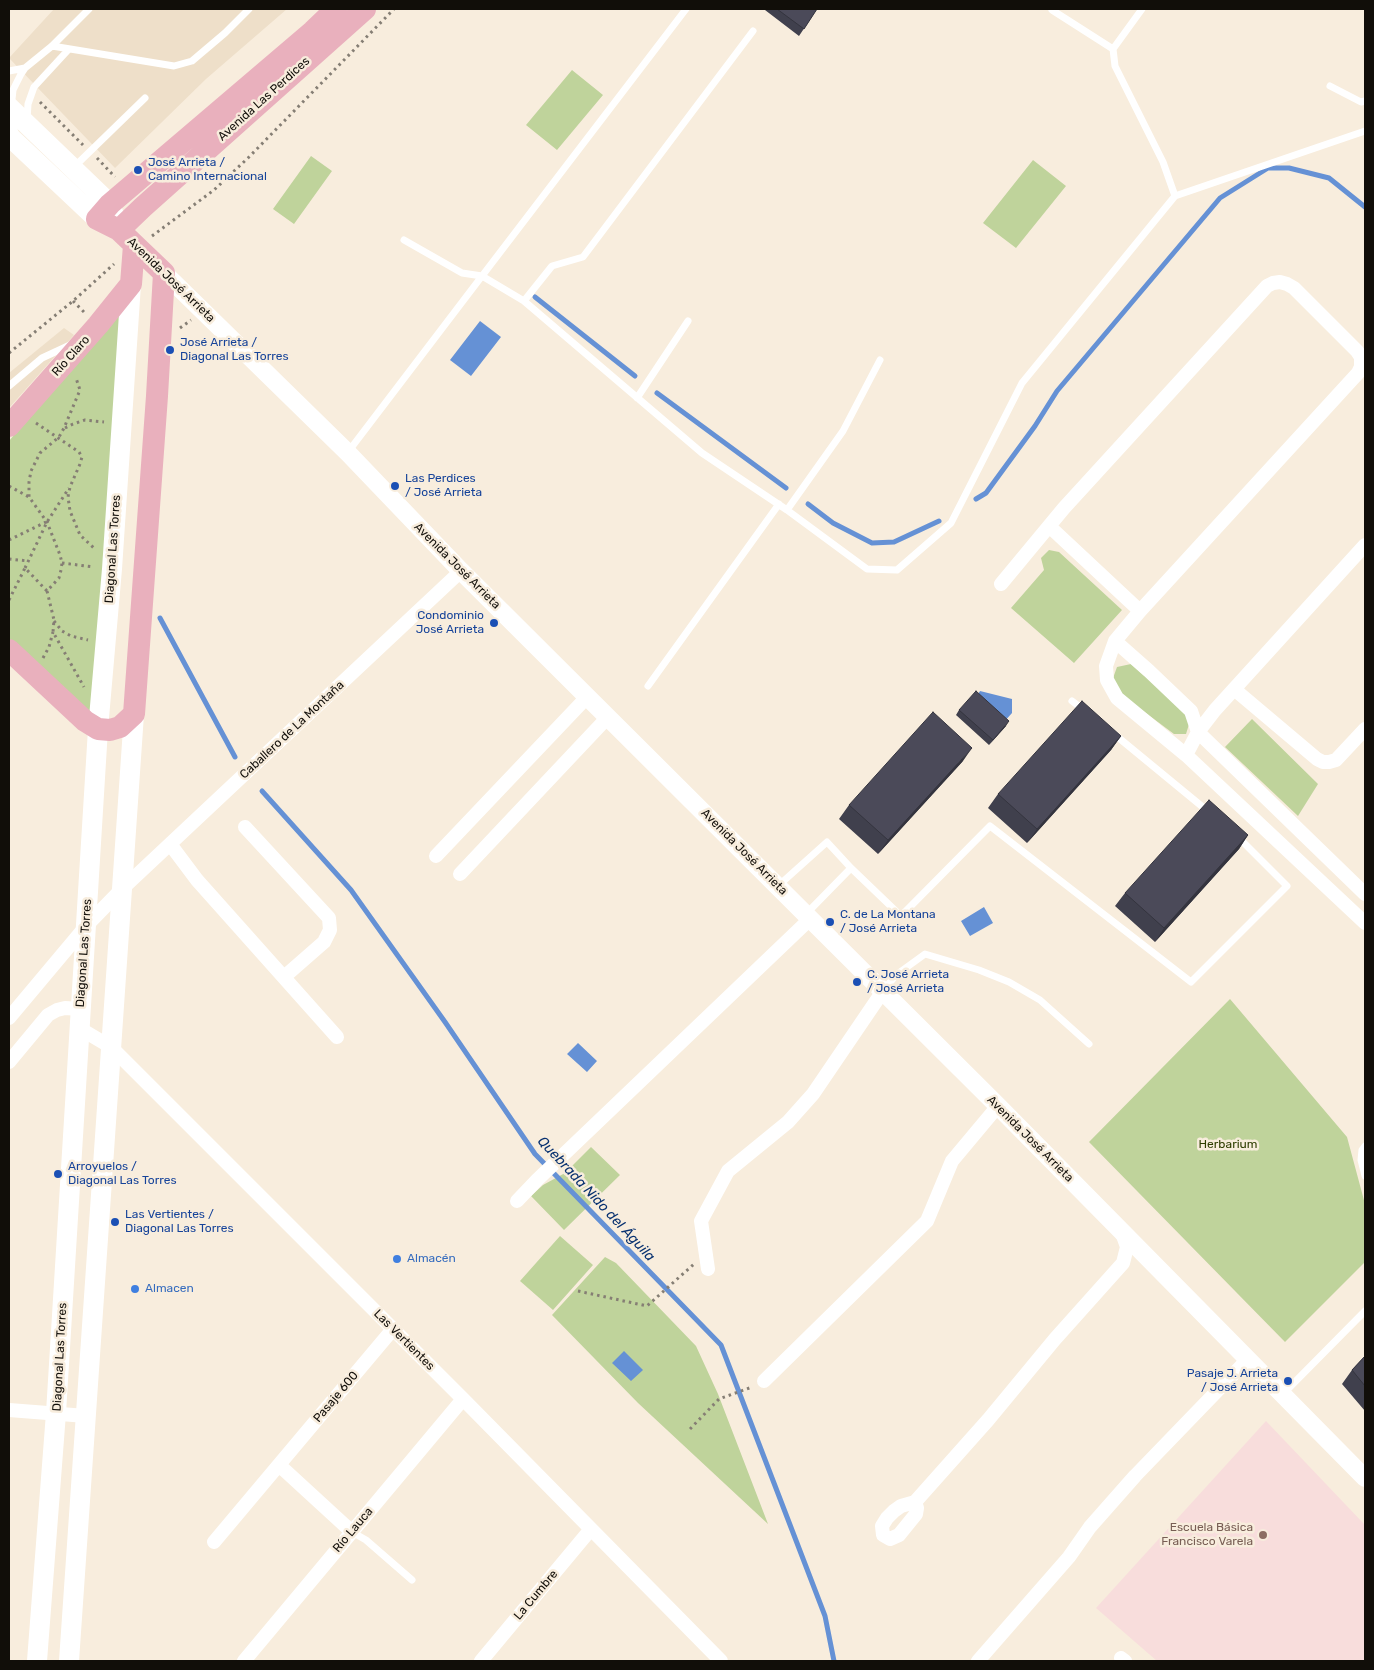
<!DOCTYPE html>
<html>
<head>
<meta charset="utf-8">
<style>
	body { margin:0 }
	#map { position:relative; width:1374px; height:1670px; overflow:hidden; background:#f8eddd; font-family:Rubik,sans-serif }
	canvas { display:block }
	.frame { position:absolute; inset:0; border:10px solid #110e09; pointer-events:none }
</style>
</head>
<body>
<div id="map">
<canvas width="1374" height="1670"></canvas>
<div class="frame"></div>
</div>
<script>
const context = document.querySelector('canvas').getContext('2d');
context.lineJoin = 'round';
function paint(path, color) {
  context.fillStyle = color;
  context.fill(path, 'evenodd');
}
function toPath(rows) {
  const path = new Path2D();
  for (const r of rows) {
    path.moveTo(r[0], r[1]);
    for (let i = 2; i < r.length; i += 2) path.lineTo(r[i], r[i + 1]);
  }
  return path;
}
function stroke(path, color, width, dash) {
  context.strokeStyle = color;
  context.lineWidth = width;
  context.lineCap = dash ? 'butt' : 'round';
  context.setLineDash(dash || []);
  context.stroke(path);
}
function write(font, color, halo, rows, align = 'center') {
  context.font = font + ' Rubik,sans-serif';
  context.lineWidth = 5;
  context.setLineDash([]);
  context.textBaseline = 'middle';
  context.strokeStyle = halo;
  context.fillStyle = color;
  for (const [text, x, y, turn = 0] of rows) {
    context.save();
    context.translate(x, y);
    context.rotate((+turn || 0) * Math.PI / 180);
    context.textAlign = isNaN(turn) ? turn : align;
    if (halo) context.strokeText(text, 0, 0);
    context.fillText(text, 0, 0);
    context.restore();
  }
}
paint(toPath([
	[54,9,287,9,206,79,115,168,9,58],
	[64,328,74,335,9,408,9,373]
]), '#eedfc9');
paint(toPath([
	[1266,1421,1365,1525,1365,1661,1157,1661,1096,1608]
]), '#f8dddc');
paint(toPath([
	[572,70,603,95,557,150,526,125],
	[311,156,332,171,294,224,273,209],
	[1033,160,1066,186,1016,248,983,223],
	[122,308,92,723,9,645,9,441],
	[1049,550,1059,552,1122,610,1074,663,1011,608,1044,570,1041,558],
	[1131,664,1184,711,1190,721,1186,734,1174,734,1119,693,1112,681,1117,667],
	[1252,719,1318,784,1298,816,1225,747],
	[1230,999,1347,1137,1365,1204,1365,1262,1285,1342,1089,1142],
	[591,1147,620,1175,564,1230,531,1196,543,1185,565,1173],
	[560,1236,593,1265,553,1310,520,1281],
	[605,1257,616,1263,696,1346,718,1394,768,1524,638,1403,552,1315]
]), '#bfd39b');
paint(toPath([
	[480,321,501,337,471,376,450,360],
	[980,691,1012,699,1012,713,1004,722,977,696],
	[984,907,993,923,970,936,961,921],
	[578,1043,597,1061,587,1072,567,1054],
	[624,1351,643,1370,631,1381,612,1363]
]), '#6591d5');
stroke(toPath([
	[535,297,635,376],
	[657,393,786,488],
	[976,499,986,493,1035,426,1057,391,1220,198,1268,168,1289,168,1329,178,1365,207],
	[808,504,833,523,872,543,894,542,939,521],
	[160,618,235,757],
	[262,791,351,890,445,1022,535,1154,721,1345,825,1616,834,1661]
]), '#6591d5', 5);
stroke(toPath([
	[40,102,83,145],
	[97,158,115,177],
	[152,236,214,190,248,158,394,9],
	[73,301,85,313],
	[180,328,191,320],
	[9,353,73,301,114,264],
	[36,423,79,452,82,457,80,464,70,487,68,497,70,511,80,535,96,550],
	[65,428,73,424,85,420,104,422],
	[9,486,29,497],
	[9,540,46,522],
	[9,559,28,561],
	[62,563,94,567],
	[25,568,47,522,69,488],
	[47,591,54,620,53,632,84,687],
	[9,600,25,568,47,591,59,578,61,570,62,563,60,555,47,522,29,497,29,482,31,471,40,453,59,437,64,428,80,390,76,378],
	[54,621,62,631,71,636,88,640],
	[43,658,49,647,53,632],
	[578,1291,647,1306,694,1264],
	[690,1429,719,1399,752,1387]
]), '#857e74', 3, [2.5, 4]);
stroke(toPath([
	[1142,9,1113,49,1115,66,1163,162,1175,196],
	[1052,10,1113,49],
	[52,46,174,66,192,61,225,33,249,9],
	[9,71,25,68],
	[1330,86,1361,102,1365,101],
	[27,120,28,104,34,87,69,49],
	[16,136,12,122,12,99,13,90,21,74,25,68,52,46,89,9],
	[74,167,145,98],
	[404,240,462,273,482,276,686,9],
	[524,301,552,266,583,257,753,31],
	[9,386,42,358,70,345],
	[637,398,688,321],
	[348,452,482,276,524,301,702,453,787,510,867,569,897,570,951,523,1022,383,1175,196,1365,131],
	[787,510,843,431,880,360],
	[648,686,779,504],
	[1072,701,1084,710],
	[1114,734,1210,813],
	[778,886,827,842,851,868,901,916,990,826,1191,982,1287,886,1237,836],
	[806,914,851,868],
	[883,991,896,975,925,954,979,970,1009,982,1040,1000,1089,1044],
	[1365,1146,1362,1150,1361,1160,1365,1176],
	[1283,1394,1365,1311],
	[352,1532,366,1540,412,1580]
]), '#fff', 7);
stroke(toPath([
	[1049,526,1140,611],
	[1001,584,1064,508,1267,286,1273,283,1280,282,1287,284,1294,288,1357,351,1361,357,1361,367,1358,373,1140,611,1115,641,1106,666,1107,680,1117,698,1186,755,1365,923],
	[1115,641,1149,671,1191,711,1198,732,1365,894],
	[1234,689,1317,759,1323,762,1329,762,1336,760,1365,729],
	[1186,755,1198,732,1215,710,1365,545],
	[245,827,329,918,330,930,324,942,284,977],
	[170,844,197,880,337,1037],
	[436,856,588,696],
	[460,874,608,717],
	[9,1018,87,925,122,889,461,571],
	[79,1028,111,1047,463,1399,721,1661],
	[9,1062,48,1015,57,1010,65,1008,80,1009],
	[517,1201,537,1180,810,919],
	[708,1269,701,1221,728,1171,788,1122,813,1094,883,991],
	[764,1381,927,1221,952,1161,998,1106],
	[9,1410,86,1416],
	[279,1465,352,1532],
	[915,1502,917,1508,916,1514,899,1535,890,1539,883,1535,882,1526,887,1518,894,1511,901,1506,915,1502,988,1420,1055,1339,1123,1263,1127,1247,1122,1233],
	[214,1542,393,1329],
	[1121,1658,1125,1661],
	[244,1661,463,1399],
	[481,1661,591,1529],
	[978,1661,1069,1557,1090,1527,1135,1476,1248,1359]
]), '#fff', 14);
stroke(toPath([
	[164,273,348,453,461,571,998,1106,1365,1478]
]), '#fff', 18);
stroke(toPath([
	[9,107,110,204,115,218],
	[9,136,97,219],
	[37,1661,56,1413,98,729,112,569,131,284],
	[69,1661,134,714]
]), '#fff', 20);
stroke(toPath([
	[119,230,143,207,365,9],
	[9,426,98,325,131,284,134,245],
	[9,650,85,721,98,729,110,730,120,727,134,714,157,396,164,273,119,230,97,219,110,204,313,31,336,9]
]), '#e9b0bd', 22);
paint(toPath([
	[766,9,817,9,799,36,765,10],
	[959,710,1006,726,989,745,956,715],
	[1121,736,1111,750,1027,843,988,808,998,794],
	[963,761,878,854,839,819,849,805],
	[1248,835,1239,849,1155,942,1115,906,1125,893],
	[1365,1356,1365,1411,1342,1384,1352,1370]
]), '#40404d');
paint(toPath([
	[1009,721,1006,726,989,745,993,740],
	[1121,736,1111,750,1027,843,1037,829],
	[972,748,963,761,878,854,888,840],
	[1248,835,1239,849,1155,942,1164,928]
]), '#34343e');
const building = toPath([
	[777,9,817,9,804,29,777,9],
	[976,691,1009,721,993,740,959,710,976,691],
	[1082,701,1121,736,1037,829,998,794,1082,701],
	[933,712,972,748,888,840,849,805,933,712],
	[1209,800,1248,835,1164,928,1125,893,1209,800],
	[1365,1356,1365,1386,1352,1370,1365,1356]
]);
paint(building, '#4b4a59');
stroke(building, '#34343e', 1);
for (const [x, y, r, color] of [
	[138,170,5,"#1a4fb4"],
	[170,350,5,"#1a4fb4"],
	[395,486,5,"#1a4fb4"],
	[494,623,5,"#1a4fb4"],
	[830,922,5,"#1a4fb4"],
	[857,982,5,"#1a4fb4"],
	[58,1174,5,"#1a4fb4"],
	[115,1222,5,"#1a4fb4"],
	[397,1259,5,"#3f7fe0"],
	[135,1289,5,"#3f7fe0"],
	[1288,1381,5,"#1a4fb4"],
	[1263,1535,5,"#8d6e63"]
]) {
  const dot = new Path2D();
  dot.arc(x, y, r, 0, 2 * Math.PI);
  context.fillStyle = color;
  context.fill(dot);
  stroke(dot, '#f8eddd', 2);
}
write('12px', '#110e09', '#f8eddd', [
	["Avenida Las Perdices",264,99,-42],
	["Avenida José Arrieta",171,280,44],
	["Río Claro",71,356,-48],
	["Diagonal Las Torres",113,549,-86],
	["Avenida José Arrieta",457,566,45],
	["Caballero de La Montaña",292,730,-43],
	["Avenida José Arrieta",744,852,45],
	["Diagonal Las Torres",84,953,-86],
	["Avenida José Arrieta",1030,1139,45],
	["Las Vertientes",404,1340,45],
	["Diagonal Las Torres",60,1357,-87],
	["Pasaje 600",336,1397,-50],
	["Río Lauca",353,1530,-50],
	["La Cumbre",536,1595,-50]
]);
write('12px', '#164399', '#f8eddd', [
	["José Arrieta /",148,163],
	["Camino Internacional",148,177],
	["José Arrieta /",180,343],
	["Diagonal Las Torres",180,357],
	["Las Perdices",405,479],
	["/ José Arrieta",405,493],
	["Condominio",484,616,"right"],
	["José Arrieta",484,630,"right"],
	["C. de La Montana",840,915],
	["/ José Arrieta",840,929],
	["C. José Arrieta",867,975],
	["/ José Arrieta",867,989],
	["Arroyuelos /",68,1167],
	["Diagonal Las Torres",68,1181],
	["Las Vertientes /",125,1215],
	["Diagonal Las Torres",125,1229],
	["Pasaje J. Arrieta",1278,1374,"right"],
	["/ José Arrieta",1278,1388,"right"]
], 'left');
write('12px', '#2d3d00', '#f8eddd', [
	["Herbarium",1228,1145]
]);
write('12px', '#366cbe', '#f8eddd', [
	["Almacén",407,1259],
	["Almacen",145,1289]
], 'left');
write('12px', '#785e54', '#f8eddd', [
	["Escuela Básica",1253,1528],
	["Francisco Varela",1253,1542]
], 'right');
write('italic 14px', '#093270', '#f8eddd', [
	["Quebrada Nido del Águila",596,1199,47]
]);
</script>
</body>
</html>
